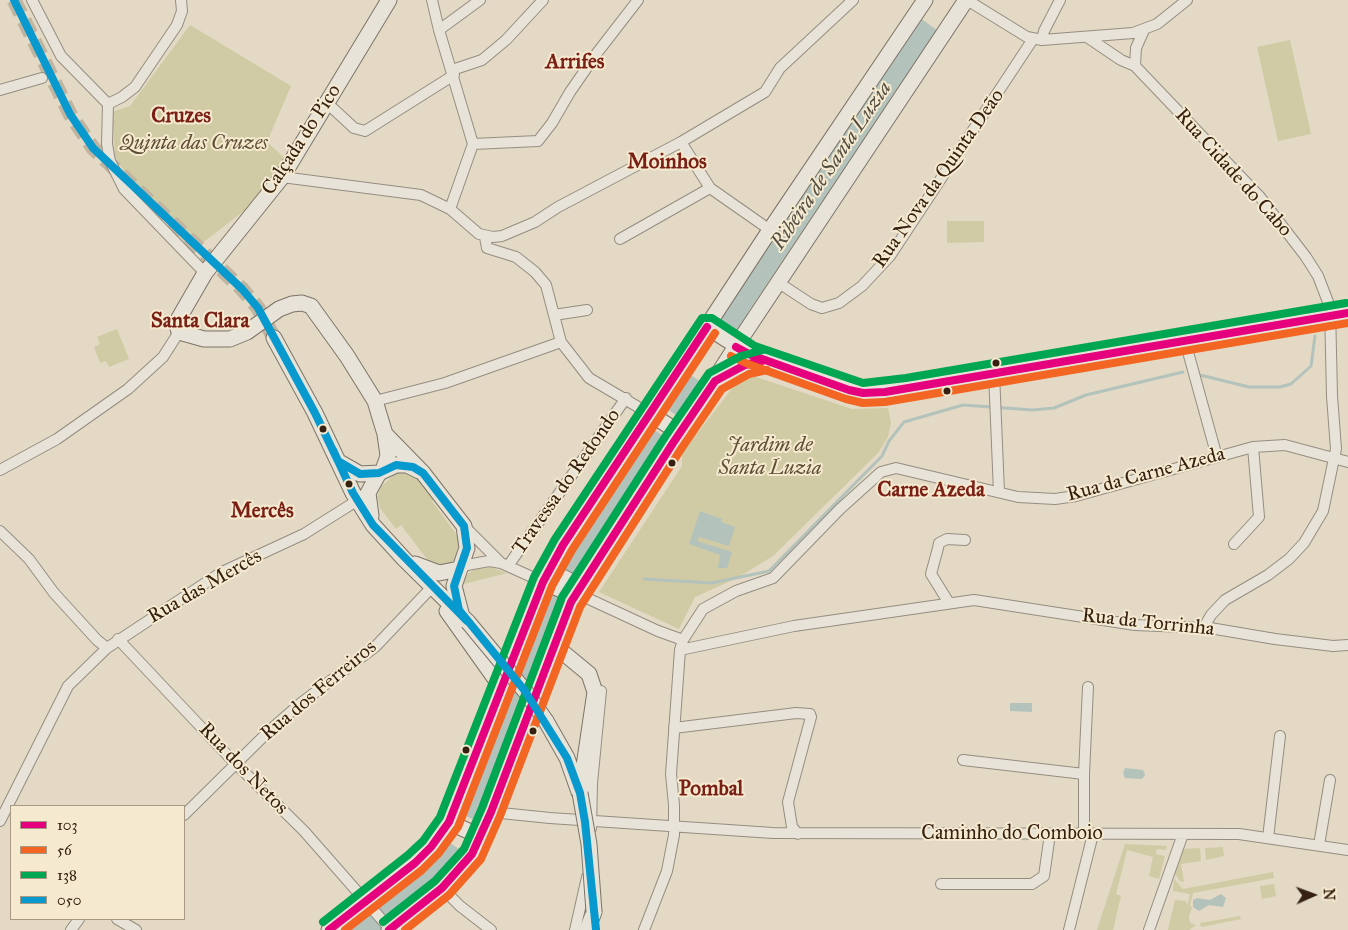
<!DOCTYPE html>
<html>
<head>
<meta charset="utf-8">
<style>
	body { margin:0 }
	#map { position:relative; width:1348px; height:930px; overflow:hidden; background:#e3d9c4; font-family:"IM FELL Great Primer",serif }
	canvas { display:block }
	.legend { position:absolute; left:10px; top:805px; width:175px; height:115px; box-sizing:border-box; background:#f5ead0; border:1px solid #a89984; margin:0; padding:6px 9px; list-style:none; font-size:15px; color:#352011 }
	.legend li { display:flex; align-items:center; gap:10px; height:25px }
	.legend b { width:25px; border:1px solid #a89984 }
	.north { position:absolute; left:1288px; top:870px; width:50px; height:50px; -webkit-text-stroke:4px #f5ead0; paint-order:stroke; rotate:88deg; font-size:14px; font-weight:700; line-height:20px; text-align:center; color:#352011 }
	.north::after { content:''; display:block; margin:auto; width:18px; height:22px; background:#352011; clip-path:polygon(50% 0,100% 100%,50% 72%,0 100%) }
</style>
</head>
<body>
<div id="map">
<canvas width="1348" height="930"></canvas>
<ul class="legend">
<li><b style="height:6px;background:#e5007d"></b>103</li>
<li><b style="height:6px;background:#f26522"></b>56</li>
<li><b style="height:6px;background:#00a651"></b>138</li>
<li><b style="height:6px;background:#0899ce"></b>050</li>
</ul>
<div class="north">N</div>
</div>
<script>
const context = document.querySelector('canvas').getContext('2d');
context.lineJoin = 'round';
function paint(path, color) {
  context.fillStyle = color;
  context.fill(path, 'evenodd');
}
function toPath(rows) {
  const path = new Path2D();
  for (const r of rows) {
    path.moveTo(r[0], r[1]);
    for (let i = 2; i < r.length; i += 2) path.lineTo(r[i], r[i + 1]);
  }
  return path;
}
function stroke(path, color, width, dash) {
  context.strokeStyle = color;
  context.lineWidth = width;
  context.lineCap = dash ? 'butt' : 'round';
  context.setLineDash(dash || []);
  context.stroke(path);
}
function write(font, color, halo, rows, align = 'center') {
  context.font = font + ' "IM FELL Great Primer",serif';
  context.lineWidth = 4;
  context.setLineDash([]);
  context.textBaseline = 'middle';
  context.strokeStyle = halo;
  context.fillStyle = color;
  for (const [text, x, y, turn = 0] of rows) {
    context.save();
    context.translate(x, y);
    context.rotate((+turn || 0) * Math.PI / 180);
    context.textAlign = isNaN(turn) ? turn : align;
    if (halo) context.strokeText(text, 0, 0);
    context.fillText(text, 0, 0);
    context.restore();
  }
}
paint(toPath([
	[190,25,291,86,267,142,288,161,249,207,192,251,134,187,115,157,112,112,130,106],
	[1290,40,1311,134,1278,141,1257,47],
	[947,221,984,221,984,242,947,243],
	[117,329,129,359,109,367,106,361,100,363,94,347,100,344,97,337],
	[744,373,852,409,888,408,891,423,888,437,878,453,773,556,737,578,695,597,679,629,599,592,682,466,682,453],
	[404,472,418,477,435,498,432,501,459,538,462,544,455,561,452,564,439,567,430,563,401,525,396,529,380,508,377,497,381,487,396,473],
	[490,567,507,573,460,585,463,578,473,570],
	[1125,844,1167,846,1166,850,1157,849,1156,854,1165,856,1159,879,1149,876,1153,857,1127,850,1116,894,1121,896,1113,930,1097,930],
	[1223,847,1224,856,1206,860,1205,848],
	[1200,848,1201,861,1181,864,1184,882,1180,881,1175,874,1181,849],
	[1273,872,1274,878,1193,893,1190,905,1192,908,1189,916,1190,923,1196,925,1189,930,1168,930,1175,900,1186,901,1187,906,1190,894,1173,891,1174,879,1183,889],
	[1274,884,1276,896,1262,899,1260,886],
	[1240,916,1241,919,1201,927,1200,923]
]), '#d0cba4');
paint(toPath([
	[933,0,957,0,749,311,738,335,577,577,520,715,480,823,466,851,454,869,381,930,341,930,423,867,444,839,460,813,529,638,565,555,854,114],
	[700,511,722,519,721,522,735,527,729,546,699,537,697,541,732,552,727,568,718,568,720,555,689,544],
	[1010,703,1032,703,1032,712,1010,711],
	[1125,768,1143,770,1145,775,1142,779,1125,778,1123,773],
	[1221,894,1226,898,1223,907,1209,905,1199,911,1193,907,1193,900,1197,898,1210,900]
]), '#b3c3bc');
paint(toPath([
	[933,0,957,0,937,30,920,18],
	[717,321,738,335,704,384,685,371],
	[662,406,681,418,667,439,649,426],
	[460,813,480,823,465,853,444,839]
]), '#e3d9c4');
stroke(toPath([
	[1196,374,1249,387,1280,387,1291,384,1311,366,1315,336],
	[644,579,712,583,769,571,882,456,889,441,904,422,963,405,1033,410,1054,408,1086,395,1183,372]
]), '#b3c3bc', 3);
stroke(toPath([
	[14,0,70,114,93,148,242,289,258,308,274,338]
]), '#c0b4a0', 15, [15, 8]);
const street = toPath([
	[32,0,61,56,108,104,107,144,110,161,124,189,205,273],
	[432,0,439,30,473,144,450,209],
	[967,0,1027,37,1042,40,1133,33,1157,24,1187,0],
	[439,30,480,0],
	[1087,37,1121,60,1135,66,1260,197,1306,257,1318,276,1330,307,1332,396,1336,449,1323,511,1304,543,1289,559,1268,575,1225,600,1211,615,1204,627],
	[1042,40,1044,31,1060,0],
	[1135,66,1136,48,1144,30],
	[452,70,482,60,506,40,543,0],
	[0,90,42,78],
	[327,103,354,128,365,131,454,75],
	[108,104,122,97,135,87,177,25,182,11,181,0],
	[681,142,710,188,770,230],
	[473,144,538,141,552,123,570,92,597,53,638,0],
	[282,177,421,195,450,209,479,234,493,237,502,236,535,222,558,207,681,142,765,92,780,68,853,0],
	[485,237,487,248,516,257,535,272,546,285,561,342,589,378,650,414],
	[620,239,710,188],
	[779,283,811,304,822,308,839,303,862,286,890,256,1033,39],
	[554,315,587,310],
	[1185,341,1217,457],
	[994,373,999,492],
	[375,401,445,383,561,342],
	[0,470,57,439,128,389,163,357,179,332],
	[464,526,501,563],
	[0,531,29,559,54,593,97,640,107,648],
	[1234,544,1259,517,1253,447],
	[508,566,626,398],
	[459,569,467,565,489,561,501,563,543,582],
	[576,593,658,631,683,640],
	[949,603,931,574,938,548,939,543,947,539,965,540],
	[118,639,232,760,304,831,390,929],
	[680,650,794,626,974,600,1135,625,1210,628,1275,639,1333,646,1348,645],
	[674,728,796,713,810,714,811,717,788,802,792,827,798,834],
	[963,760,1084,774],
	[491,812,550,818,773,833,1239,834,1348,850],
	[184,815,270,730,301,703,375,647,432,587],
	[0,821,68,686,107,648,222,572,304,534,358,500],
	[591,828,592,783,601,691],
	[1084,834,1084,774,1088,687],
	[1268,838,1280,736],
	[1319,845,1330,780],
	[941,884,1032,884,1044,876,1050,834],
	[442,888,460,906,491,930],
	[117,919,136,930],
	[71,930,79,919],
	[575,930,587,877],
	[644,930,667,871,674,835,674,805,671,774,680,650,683,640,703,609,736,591,773,578,840,509,881,472,896,468,1018,497,1055,499,1076,496,1253,447,1285,445,1348,462],
	[1069,930,1093,834],
	[1149,930,1183,834]
]);
const secondary = toPath([
	[707,327,751,355,849,390,863,393,907,388,1348,313],
	[274,338,315,413,353,493,373,525,404,559,468,622],
	[718,379,745,365,765,360],
	[650,414,680,433],
	[385,434,423,473,464,526,467,548,454,586,461,613],
	[339,462,360,474,379,473],
	[383,470,388,456,385,434,375,401,347,356,311,306,302,303,292,304,279,309,247,332,230,339,204,339,179,332,177,325,179,318,205,273,282,177,389,0],
	[371,516,368,493,379,473,396,465,407,465,419,471],
	[415,564,439,573,459,569],
	[549,570,580,586],
	[543,582,575,596],
	[447,611,501,687],
	[556,642,560,650,589,674,595,692,580,793],
	[546,721,567,758,579,792],
	[449,822,481,837],
	[329,930,415,863,431,847,449,822,538,592,552,563,770,230,925,0],
	[389,930,442,888,472,854,491,812,576,593,742,337,966,0],
	[587,930,594,912]
]);
stroke(street, '#958d80', 12);
stroke(secondary, '#7d7468', 17);
stroke(street, '#e8e3d8', 10);
stroke(secondary, '#e8e3d8', 15);
const secondaryBridge = toPath([
	[468,622,525,691,546,721],
	[580,793,589,844,594,912]
]);
stroke(secondaryBridge, '#7d7468', 17, []);
stroke(secondaryBridge, '#e8e3d8', 15);
stroke(toPath([
	[736,347,751,355,849,390,863,393,885,392,1348,313],
	[329,930,415,863,431,847,449,822,543,582,563,545,707,327],
	[389,930,442,888,472,854,491,812,571,602,673,443,715,381,745,365,765,360]
]), '#e5007d', 8);
stroke(toPath([
	[731,356,748,364,846,399,863,403,885,402,1348,323],
	[345,930,422,870,439,853,458,827,552,586,572,550,715,333],
	[405,930,449,895,481,859,500,816,580,607,681,449,722,389,749,374,767,370]
]), '#f26522', 8);
stroke(toPath([
	[323,922,408,855,423,841,440,817,534,577,555,539,702,318,712,318,755,346,863,383,906,378,1346,303],
	[383,922,435,881,464,849,482,808,562,597,665,437,709,373,741,356,763,350]
]), '#00a651', 8);
stroke(toPath([
	[14,0,70,114,93,148,242,289,258,308,315,413,338,461,360,474,379,473,396,465,413,467,423,473,464,526,467,548,454,586,459,610,525,691,567,758,580,793,585,822,596,930],
	[333,450,353,493,373,525,467,621]
]), '#0899ce', 8);
for (const [x, y, r, color] of [
	[996,363,4.5,"#352011"],
	[947,391,4.5,"#352011"],
	[323,429,4.5,"#352011"],
	[672,463,4.5,"#352011"],
	[349,484,4.5,"#352011"],
	[533,731,4.5,"#352011"],
	[466,750,4.5,"#352011"]
]) {
  const dot = new Path2D();
  dot.arc(x, y, r, 0, 2 * Math.PI);
  context.fillStyle = color;
  context.fill(dot);
  stroke(dot, '#f5ead0', 2);
}
write('20px', '#352011', '#f5ead0', [
	["Calçada do Pico",302,140,-57],
	["Rua Cidade do Cabo",1233,173,48],
	["Rua Nova da Quinta Deão",939,179,-55],
	["Rua da Carne Azeda",1146,475,-15],
	["Travessa do Redondo",567,482,-55],
	["Rua das Mercês",205,587,-30],
	["Rua da Torrinha",1148,623,6],
	["Rua dos Ferreiros",319,691,-40],
	["Rua dos Netos",243,769,46],
	["Caminho do Comboio",1012,834]
]);
write('italic 20px', '#5f5035', '#f5ead0', [
	["Quinta das Cruzes",194,144],
	["Jardim de",770,446],
	["Santa Luzia",770,469]
]);
write('bold 21px', '#7a1f14', '#f5ead0', [
	["Arrifes",575,63],
	["Cruzes",181,117],
	["Moinhos",667,163],
	["Santa Clara",200,322],
	["Carne Azeda",931,491],
	["Mercês",262,512],
	["Pombal",711,790]
]);
write('italic 21px', '#544e43', '#f5ead0', [
	["Ribeira de Santa Luzia",832,166,-56]
]);
</script>
</body>
</html>
